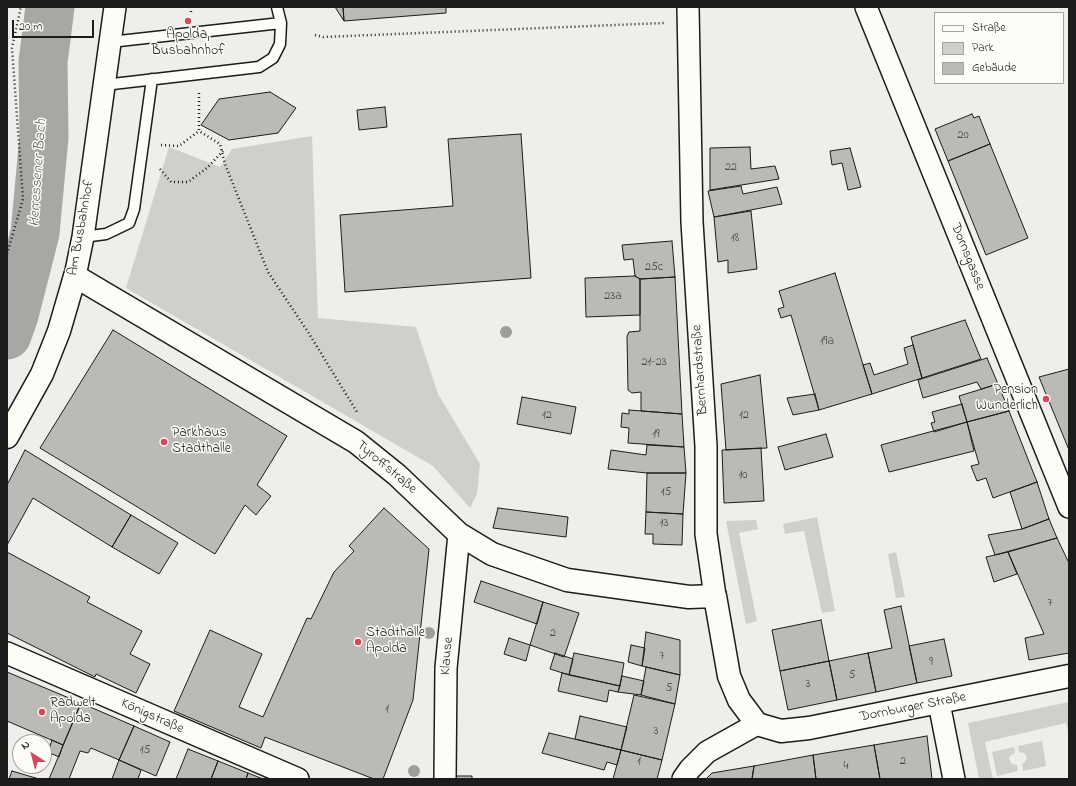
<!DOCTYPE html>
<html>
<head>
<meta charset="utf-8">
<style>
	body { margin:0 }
	#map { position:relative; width:1076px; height:786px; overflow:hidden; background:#f0eeea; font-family:"Indie Flower",sans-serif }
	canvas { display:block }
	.frame { position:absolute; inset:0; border:8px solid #1c1c1c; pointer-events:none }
	.legend { position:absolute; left:934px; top:12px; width:130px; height:72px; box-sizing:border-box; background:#fdfcf7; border:1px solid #a3a29f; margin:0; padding:5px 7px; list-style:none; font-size:12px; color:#1c1c1c }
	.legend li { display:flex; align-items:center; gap:8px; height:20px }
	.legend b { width:20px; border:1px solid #a3a29f }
	.north { position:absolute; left:12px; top:734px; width:40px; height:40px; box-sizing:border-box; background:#fdfcf7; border:1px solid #a3a29f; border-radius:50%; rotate:324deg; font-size:11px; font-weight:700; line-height:16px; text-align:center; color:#1c1c1c }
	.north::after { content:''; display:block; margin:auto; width:14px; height:18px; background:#d1495b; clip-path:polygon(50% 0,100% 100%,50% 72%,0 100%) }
	.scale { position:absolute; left:12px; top:20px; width:82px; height:18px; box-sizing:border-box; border:2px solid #1c1c1c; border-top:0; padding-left:5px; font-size:12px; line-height:14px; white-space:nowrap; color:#1c1c1c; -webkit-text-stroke:3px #fdfcf7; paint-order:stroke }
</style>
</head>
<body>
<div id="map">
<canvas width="1076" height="786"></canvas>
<div class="frame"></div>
<ul class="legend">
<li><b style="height:5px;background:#fdfcf7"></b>Straße</li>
<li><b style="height:11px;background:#d0cfcc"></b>Park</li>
<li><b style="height:11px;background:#bbbab6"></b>Gebäude</li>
</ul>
<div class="north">N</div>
<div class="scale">20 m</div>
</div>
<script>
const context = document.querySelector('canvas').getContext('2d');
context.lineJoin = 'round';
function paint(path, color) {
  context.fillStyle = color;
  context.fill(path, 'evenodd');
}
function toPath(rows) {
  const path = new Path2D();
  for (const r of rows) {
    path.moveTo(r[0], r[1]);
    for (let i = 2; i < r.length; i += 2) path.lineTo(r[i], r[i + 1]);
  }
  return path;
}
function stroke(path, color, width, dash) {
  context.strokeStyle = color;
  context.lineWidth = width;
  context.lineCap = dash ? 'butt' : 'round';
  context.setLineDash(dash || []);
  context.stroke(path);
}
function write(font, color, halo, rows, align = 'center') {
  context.font = font + ' "Indie Flower",sans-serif';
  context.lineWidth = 3;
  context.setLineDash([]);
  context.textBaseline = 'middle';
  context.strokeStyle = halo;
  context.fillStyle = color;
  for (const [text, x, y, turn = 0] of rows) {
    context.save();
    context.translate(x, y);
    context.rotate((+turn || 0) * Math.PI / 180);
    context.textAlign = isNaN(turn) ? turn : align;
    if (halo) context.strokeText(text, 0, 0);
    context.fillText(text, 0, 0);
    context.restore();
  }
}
paint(toPath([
	[312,136,318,318,416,327,438,394,480,464,477,494,470,508,433,466,126,288,169,147,220,167,232,149],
	[817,517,835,611,822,613,804,531,785,534,783,524],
	[756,520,758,529,739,533,757,621,746,624,726,521],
	[896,552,905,597,896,598,888,554],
	[1069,702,1069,735,1066,723,985,742,993,779,979,779,968,723],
	[1042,741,1046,766,1023,771,1022,764,1025,762,1027,757,1024,753,1019,752,1018,746],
	[1014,747,1015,753,1010,756,1009,759,1012,764,1017,765,1018,771,997,776,992,752]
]), '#d0cfcc');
stroke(toPath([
	[7,335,14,315,35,233,44,137,43,62,50,7]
]), '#a8a7a3', 49);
const building = toPath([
	[335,7,343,7,344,21,335,7],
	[343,7,446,7,446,13,344,21,343,7],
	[270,92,296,108,278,133,229,140,201,125,219,99,270,92],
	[385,107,387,127,359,130,357,110,385,107],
	[972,114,974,118,979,116,990,144,948,161,935,129,972,114],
	[521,134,531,278,345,292,340,215,453,206,448,139,521,134],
	[990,144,1028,238,986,255,948,161,990,144],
	[750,147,751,169,775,166,779,179,710,190,710,148,750,147],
	[850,148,861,187,848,190,842,163,832,165,830,151,850,148],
	[741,186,743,194,777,187,782,204,714,217,708,191,741,186],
	[751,211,757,269,728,273,728,260,718,262,714,217,751,211],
	[672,241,675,277,640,279,635,276,633,259,624,260,622,245,672,241],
	[835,273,872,394,819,410,791,315,781,318,778,309,784,307,779,291,835,273],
	[635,276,640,279,640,315,586,317,585,278,635,276],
	[675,277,682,414,641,411,641,392,632,393,628,390,627,336,629,332,640,331,640,279,675,277],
	[965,320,981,359,922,378,911,337,965,320],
	[113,330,287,436,257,485,271,496,256,515,245,505,215,554,40,448,113,330],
	[913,345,922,378,872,394,863,365,870,363,874,375,908,364,904,348,913,345],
	[987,358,998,384,981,389,977,382,923,398,918,380,987,358],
	[1069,369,1069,450,1039,377,1069,369],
	[760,375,767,448,726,450,721,384,760,375],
	[998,384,1009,411,967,422,959,396,998,384],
	[815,394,819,410,793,415,787,398,815,394],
	[522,397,576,407,571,434,517,424,522,397],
	[962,404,967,422,934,432,931,423,935,422,932,412,962,404],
	[629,410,682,414,684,447,628,443,629,428,621,427,622,413,629,414,629,410],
	[1009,411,1037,482,993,498,986,478,977,481,971,466,979,464,967,422,1009,411],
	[967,422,974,451,889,472,881,445,967,422],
	[826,434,833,457,785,470,778,447,826,434],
	[647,445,684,447,686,473,647,473,608,469,611,450,646,455,647,445],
	[761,448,764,501,724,503,722,450,761,448],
	[25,450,131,515,112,547,33,498,7,545,7,485,25,450],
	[647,473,686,473,683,514,646,512,647,473],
	[1037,482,1049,519,1022,529,1010,492,1037,482],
	[384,508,429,549,413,700,383,779,374,779,265,737,261,748,174,711,210,630,262,654,239,707,263,717,307,618,311,619,334,572,354,551,349,546,384,508],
	[498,508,568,517,566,537,493,528,498,508],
	[646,512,683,514,682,545,653,544,653,534,645,534,646,512],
	[131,515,178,543,159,574,112,547,131,515],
	[1049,519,1057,538,995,555,988,535,1022,529,1049,519],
	[1057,538,1069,563,1069,653,1029,660,1025,638,1044,634,1008,552,1057,538],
	[7,552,90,597,87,602,142,631,130,654,150,664,136,693,96,674,95,677,7,633,7,552],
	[1008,552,1017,574,994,582,986,557,1008,552],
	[481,581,543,602,537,624,474,602,481,581],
	[543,602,579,613,564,657,530,645,543,602],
	[901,606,917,683,876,692,868,653,892,648,884,610,901,606],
	[821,620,829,661,780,671,772,630,821,620],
	[646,632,680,640,680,675,642,666,646,632],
	[509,638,530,645,526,661,504,654,509,638],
	[944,639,952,676,917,683,909,646,944,639],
	[631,645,645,648,642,666,628,662,631,645],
	[555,653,573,659,569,675,550,669,555,653],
	[574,653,624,663,620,686,569,675,574,653],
	[868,653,876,692,837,700,829,661,868,653],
	[829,661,837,700,788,710,780,671,829,661],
	[646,667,680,675,675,704,641,695,646,667],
	[7,672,81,703,63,745,7,721,7,672],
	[562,673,620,686,618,692,609,690,607,702,558,691,562,673],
	[622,676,644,681,641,695,618,692,622,676],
	[634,695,675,704,662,760,621,750,634,695],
	[81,703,134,726,119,760,91,748,88,753,80,751,69,779,49,779,81,703],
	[580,716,627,727,621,750,575,739,580,716],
	[134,726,170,742,156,776,119,760,134,726],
	[549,733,621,750,617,765,607,762,604,770,542,753,549,733],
	[927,736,932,779,880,779,874,745,927,736],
	[52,740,63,745,59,757,48,752,52,740],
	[874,745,880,779,816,779,813,755,874,745],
	[188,749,218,761,211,779,176,779,188,749],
	[621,750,662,760,657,779,613,779,621,750],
	[813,755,816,779,752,779,754,766,813,755],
	[119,760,141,770,138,779,112,779,119,760],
	[218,761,248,773,246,779,211,779,218,761],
	[754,766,752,779,706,779,712,773,754,766],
	[12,771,39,779,9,779,12,771],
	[248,773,263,779,246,779,248,773],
	[456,776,472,776,472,779,456,779,456,776]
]);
paint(building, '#bbbab6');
stroke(building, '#1c1c1c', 1);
const lane = toPath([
	[110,42,281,23],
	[104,85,259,67,273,58,280,44,281,23,277,7],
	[83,237,106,234,129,223,134,209,152,79]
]);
const street = toPath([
	[688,7,692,222,706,446,706,534,715,596],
	[866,7,1069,507],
	[75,276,83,237,115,7],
	[7,653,298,779],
	[939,703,954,779],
	[445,779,446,668,459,534],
	[683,779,690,769,707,752,757,724]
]);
const secondary = toPath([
	[7,437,42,374,59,331,75,276,356,442,397,475,459,534,492,554,567,580,689,597,715,596,729,676,739,700,757,724,781,731,809,728,1069,676]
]);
stroke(lane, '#1c1c1c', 13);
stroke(street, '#1c1c1c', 24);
stroke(secondary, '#1c1c1c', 25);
stroke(toPath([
	[191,7,191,15],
	[315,35,323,37,664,23],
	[199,93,199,131,220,144,225,164,268,272,308,332,357,412],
	[161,145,179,146,199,131],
	[160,169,171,182,188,182,207,168,223,151],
	[7,254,23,199,12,48,21,7]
]), '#1c1c1c', 2.5, [1, 3]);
stroke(lane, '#fdfcf7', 10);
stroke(street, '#fdfcf7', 21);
stroke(secondary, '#fdfcf7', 22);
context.fillStyle = '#9e9d9b';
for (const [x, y] of [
	[506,332],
	[429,633],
	[414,771]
]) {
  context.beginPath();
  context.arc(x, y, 6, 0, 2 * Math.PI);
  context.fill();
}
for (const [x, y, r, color] of [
	[188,21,4,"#d1495b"],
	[1046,399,4,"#d1495b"],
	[164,442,4,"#d1495b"],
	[358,642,4,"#d1495b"],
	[42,712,4,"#d1495b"]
]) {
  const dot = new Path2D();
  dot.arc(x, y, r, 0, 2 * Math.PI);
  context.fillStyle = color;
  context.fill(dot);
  stroke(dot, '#fdfcf7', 1.5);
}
write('12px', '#444442', null, [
	["20",963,136],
	["22",731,168],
	["18",735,239],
	["25c",654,268],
	["23a",613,297],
	["19a",827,342],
	["21-23",654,363],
	["12",547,416],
	["12",744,416],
	["19",656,435],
	["10",743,476],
	["15",666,493],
	["13",664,524],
	["7",1050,604],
	["2",553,634],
	["7",662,657],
	["9",931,663],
	["5",852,676],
	["3",808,685],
	["5",669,689],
	["1",387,710],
	["3",656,732],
	["15",145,751],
	["1",639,762],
	["2",903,762],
	["4",846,767]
]);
write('14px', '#1c1c1c', '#fdfcf7', [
	["Apolda,",188,36,"center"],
	["Busbahnhof",188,52,"center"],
	["Pension",1038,391,"right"],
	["Wunderlich",1038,407,"right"],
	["Parkhaus",172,434],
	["Stadthalle",172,450],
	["Stadthalle",366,634],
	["Apolda",366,650],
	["Radwelt",50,704],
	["Apolda",50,720]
], 'left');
write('14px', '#1c1c1c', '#fdfcf7', [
	["Am Busbahnhof",82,228,-80],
	["Dornsgasse",967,257,68],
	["Bernhardstraße",701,370,-94],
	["Tyroffstraße",386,468,40],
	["Klause",448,656,-85],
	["Dornburger Straße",913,708,-11],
	["Königstraße",152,717,24]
]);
write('italic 15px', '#5b5b59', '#fdfcf7', [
	["Herressener Bach",39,173,-86]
]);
</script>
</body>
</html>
